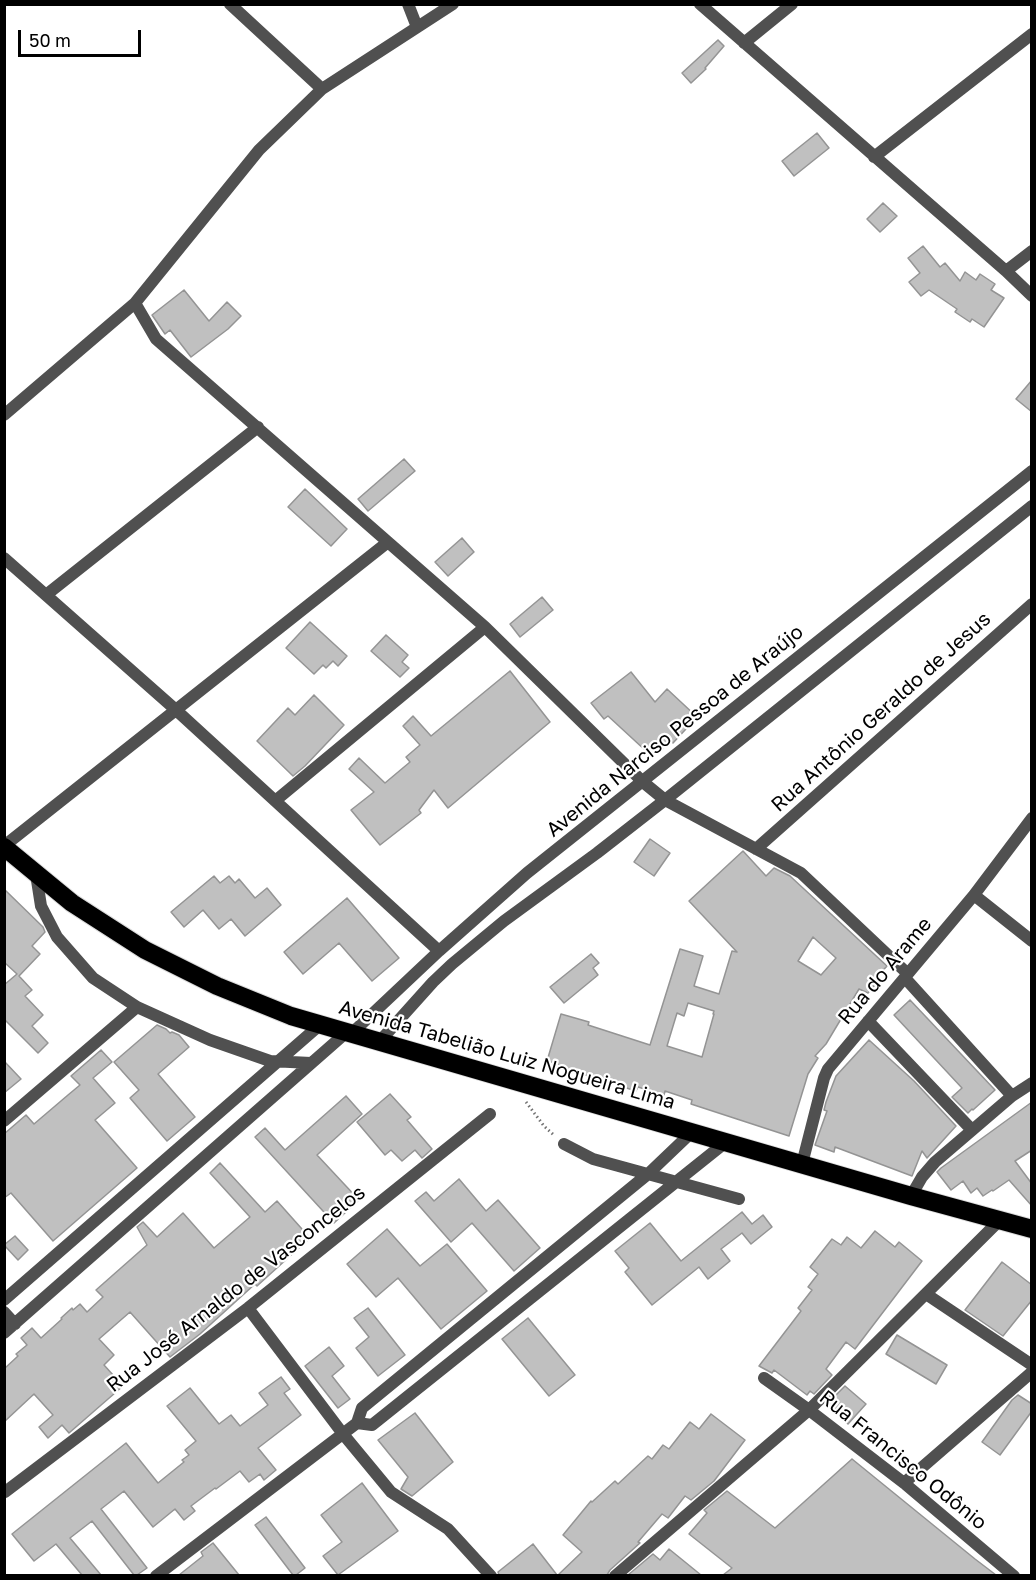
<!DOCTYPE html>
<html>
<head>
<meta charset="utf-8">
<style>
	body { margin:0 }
	#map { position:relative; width:1036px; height:1580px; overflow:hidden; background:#fff; font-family:"Golos Text",sans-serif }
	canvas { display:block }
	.frame { position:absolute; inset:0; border:6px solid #000; pointer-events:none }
	.scale { position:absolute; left:18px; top:30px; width:123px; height:27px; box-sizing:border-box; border:3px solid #000; border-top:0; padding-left:8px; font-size:18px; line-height:21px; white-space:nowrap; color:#000; -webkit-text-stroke:4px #fff; paint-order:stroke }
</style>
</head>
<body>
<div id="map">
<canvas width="1036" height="1580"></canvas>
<div class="frame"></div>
<div class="scale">50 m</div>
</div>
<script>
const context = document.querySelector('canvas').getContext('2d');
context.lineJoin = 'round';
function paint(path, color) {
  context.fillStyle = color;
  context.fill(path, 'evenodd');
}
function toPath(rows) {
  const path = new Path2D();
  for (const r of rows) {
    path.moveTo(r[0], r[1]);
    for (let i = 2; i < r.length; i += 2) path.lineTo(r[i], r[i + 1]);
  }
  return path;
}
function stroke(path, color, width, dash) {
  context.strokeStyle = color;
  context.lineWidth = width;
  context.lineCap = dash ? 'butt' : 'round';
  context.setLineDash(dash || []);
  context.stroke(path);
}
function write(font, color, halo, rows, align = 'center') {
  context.font = font + ' "Golos Text",sans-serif';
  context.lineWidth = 4.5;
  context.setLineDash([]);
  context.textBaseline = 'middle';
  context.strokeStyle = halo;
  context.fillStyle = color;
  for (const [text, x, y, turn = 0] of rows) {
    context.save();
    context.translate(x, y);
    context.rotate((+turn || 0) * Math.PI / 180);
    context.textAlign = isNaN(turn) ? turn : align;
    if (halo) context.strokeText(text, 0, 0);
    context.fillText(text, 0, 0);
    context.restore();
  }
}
const building = toPath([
	[718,40,724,46,705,68,706,69,691,83,682,73,718,40],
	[817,133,829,148,794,176,782,161,817,133],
	[883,203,897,216,880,232,867,219,883,203],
	[923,246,940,267,945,263,960,281,965,272,976,280,980,274,995,284,991,290,1004,298,984,327,972,319,970,322,955,312,957,309,929,290,921,296,909,282,920,273,908,258,923,246],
	[184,290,209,321,227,302,241,316,228,329,191,357,170,330,165,334,152,315,184,290],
	[1032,380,1032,412,1016,399,1032,380],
	[404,459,415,471,368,511,358,499,404,459],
	[305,489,347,529,331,546,288,507,305,489],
	[462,538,474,552,448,576,435,562,462,538],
	[542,597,553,610,520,637,510,624,542,597],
	[310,622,347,656,338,666,333,661,326,668,323,665,314,674,286,648,310,622],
	[386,635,408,655,402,662,409,668,400,677,371,651,386,635],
	[510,671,550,722,448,808,434,790,419,810,421,813,380,845,351,810,374,792,349,769,359,758,385,783,410,762,406,757,420,745,403,726,413,716,431,736,510,671],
	[631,672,655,702,667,689,697,717,673,743,670,740,659,753,651,745,646,751,608,716,604,719,591,703,631,672],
	[314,695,344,725,305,766,293,776,257,741,288,708,295,715,314,695],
	[650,839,670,853,654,876,634,862,650,839],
	[743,851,766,876,774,868,790,876,887,966,877,977,880,979,868,993,859,989,826,1044,815,1056,818,1058,808,1074,789,1136,691,1104,692,1100,665,1091,664,1095,638,1087,636,1091,563,1068,563,1066,547,1061,561,1014,589,1022,588,1025,650,1045,680,949,703,956,694,986,719,994,732,951,737,952,689,901,743,851],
	[813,937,836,958,821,975,798,961,813,937],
	[688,1003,714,1011,713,1014,714,1014,702,1057,667,1046,677,1013,684,1016,688,1003],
	[214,876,220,883,229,876,235,883,239,879,255,898,267,888,281,905,245,936,231,919,219,929,203,910,184,927,171,912,214,876],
	[4,889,43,927,45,932,32,946,40,954,19,976,32,990,25,996,43,1015,32,1026,48,1043,38,1053,4,1019,4,985,17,974,4,962,4,889],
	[347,898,399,958,372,981,339,943,303,974,284,952,347,898],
	[591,954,599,963,593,968,598,975,564,1003,550,987,591,954],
	[910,1000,995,1090,973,1110,972,1109,968,1113,952,1097,962,1088,894,1015,910,1000],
	[157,1025,166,1029,170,1033,172,1032,179,1035,189,1047,158,1074,195,1117,167,1141,130,1098,139,1090,114,1062,157,1025],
	[869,1040,914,1081,956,1126,927,1158,922,1151,912,1176,835,1147,834,1152,815,1145,827,1111,824,1110,826,1102,836,1076,869,1040],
	[101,1050,112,1062,93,1078,115,1103,95,1120,137,1168,53,1241,11,1193,4,1198,4,1134,26,1115,34,1124,68,1095,80,1085,71,1076,101,1050],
	[4,1061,21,1079,4,1093,4,1061],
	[390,1094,411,1117,407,1120,432,1149,422,1158,415,1150,402,1161,391,1150,385,1155,357,1122,390,1094],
	[346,1096,362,1114,317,1155,359,1200,334,1223,255,1137,265,1128,285,1150,346,1096],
	[1032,1102,1032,1150,1015,1161,1032,1184,1032,1206,1009,1180,993,1191,992,1190,983,1196,977,1188,971,1193,963,1181,951,1190,937,1172,941,1168,1032,1102],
	[220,1163,265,1212,277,1201,310,1238,257,1286,255,1284,200,1334,170,1357,130,1312,99,1339,114,1355,104,1365,123,1386,69,1433,62,1425,48,1438,39,1427,53,1415,34,1394,4,1422,4,1369,18,1356,16,1354,27,1345,21,1338,32,1328,41,1338,62,1319,61,1318,72,1308,73,1310,80,1304,87,1312,103,1297,96,1290,147,1245,137,1227,143,1222,157,1237,183,1213,214,1248,250,1217,210,1173,220,1163],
	[459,1179,486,1211,498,1200,540,1248,514,1271,472,1223,451,1242,415,1201,426,1192,434,1201,459,1179],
	[742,1212,752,1224,763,1215,772,1227,751,1244,742,1233,721,1249,730,1261,708,1279,699,1267,652,1305,625,1272,629,1268,615,1251,650,1223,681,1261,742,1212],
	[387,1229,420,1266,447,1244,487,1291,441,1329,398,1278,376,1297,347,1264,387,1229],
	[875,1231,895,1247,899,1242,922,1261,855,1349,846,1342,826,1369,832,1375,814,1394,810,1391,807,1395,774,1370,772,1373,759,1366,801,1311,798,1308,812,1290,808,1287,818,1274,810,1267,832,1239,841,1245,847,1237,861,1248,875,1231],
	[15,1236,28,1250,18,1260,4,1245,15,1236],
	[1002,1262,1032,1285,1032,1300,1003,1336,965,1310,1002,1262],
	[368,1308,405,1355,378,1376,356,1348,369,1337,354,1318,368,1308],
	[528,1318,575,1375,549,1396,502,1339,528,1318],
	[897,1335,947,1365,936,1384,886,1354,897,1335],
	[329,1347,344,1366,332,1376,350,1399,338,1408,305,1366,329,1347],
	[281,1377,290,1389,284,1393,301,1415,258,1448,276,1470,264,1480,260,1474,249,1482,240,1471,216,1489,215,1488,191,1506,195,1511,184,1520,175,1509,153,1527,124,1491,101,1509,147,1568,137,1575,134,1575,92,1521,70,1538,101,1575,82,1575,56,1544,34,1561,12,1534,126,1443,158,1483,184,1462,182,1460,189,1455,185,1450,196,1441,167,1406,190,1388,219,1424,231,1415,240,1426,268,1405,259,1393,281,1377],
	[845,1386,866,1404,848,1424,826,1405,845,1386],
	[1018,1395,1032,1404,1032,1411,1000,1455,982,1442,1012,1400,1018,1395],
	[415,1413,453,1462,412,1496,401,1489,408,1477,378,1440,415,1413],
	[711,1414,745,1440,714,1481,691,1500,685,1496,668,1518,662,1514,638,1542,640,1543,610,1570,607,1575,558,1575,582,1552,563,1535,591,1501,592,1502,615,1481,618,1484,648,1456,652,1459,663,1445,669,1449,690,1422,699,1429,711,1414],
	[852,1459,975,1559,996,1575,723,1575,732,1568,689,1534,707,1513,704,1510,727,1491,775,1528,852,1459],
	[362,1483,398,1531,338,1575,323,1556,342,1542,321,1515,362,1483],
	[266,1517,305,1568,296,1575,293,1575,255,1525,266,1517],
	[213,1543,239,1575,179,1575,203,1556,201,1552,213,1543],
	[533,1544,557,1575,499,1575,498,1572,533,1544],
	[669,1549,701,1575,628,1575,653,1554,660,1560,669,1549]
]);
paint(building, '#c0c0c0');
stroke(building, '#949494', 1.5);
const highway = toPath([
	[4,847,72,903,145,950,217,986,291,1016,911,1196,1032,1229]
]);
stroke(highway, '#dbdbdb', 20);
stroke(toPath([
	[526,1102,544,1126,555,1136]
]), '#727272', 3, [1.5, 3]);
stroke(toPath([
	[230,4,322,89],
	[408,4,417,27],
	[700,4,1006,271,1032,296],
	[744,43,792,4],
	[874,157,1032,34],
	[1006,271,1032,251],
	[135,303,156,339,485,627,643,782,665,800,801,873,908,974],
	[4,415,135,303,259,150,322,89,453,4],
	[4,558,176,710,439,951],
	[46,595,258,427],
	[275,801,485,627],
	[4,846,388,542],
	[756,849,1032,604],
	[36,874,41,906,57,937,93,978,137,1007,210,1040,270,1061,311,1063],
	[974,895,1032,941],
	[905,978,1012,1096],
	[868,1021,972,1130],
	[352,1033,439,951,527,873,1032,471],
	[380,1041,433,982,452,964,504,921,597,853,665,800,1032,506],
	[4,1121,137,1007],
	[564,1144,593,1159,739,1199],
	[802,1164,824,1078,828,1069,974,895,1032,818],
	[911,1196,922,1177,935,1162,1012,1096,1032,1083],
	[926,1294,1032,1365],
	[4,1300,321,1024],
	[248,1308,343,1434,391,1492,448,1529,491,1576],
	[4,1312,15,1324],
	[4,1333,348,1031],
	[764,1378,809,1410,904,1483,1014,1576],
	[357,1423,372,1425,726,1142],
	[904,1483,1032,1372],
	[5,1492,248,1308,490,1114],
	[156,1576,357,1423,362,1408,648,1174,692,1132],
	[615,1576,809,1410,1000,1220]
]), '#505050', 12);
stroke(highway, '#000', 18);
write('20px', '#000', '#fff', [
	["Rua Antônio Geraldo de Jesus",881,712,-42],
	["Avenida Narciso Pessoa de Araújo",675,731,-39],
	["Rua do Arame",885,971,-50],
	["Avenida Tabelião Luiz Nogueira Lima",507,1055,16],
	["Rua José Arnaldo de Vasconcelos",236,1289,-38],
	["Rua Francisco Odônio",903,1460,39]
]);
</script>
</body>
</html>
